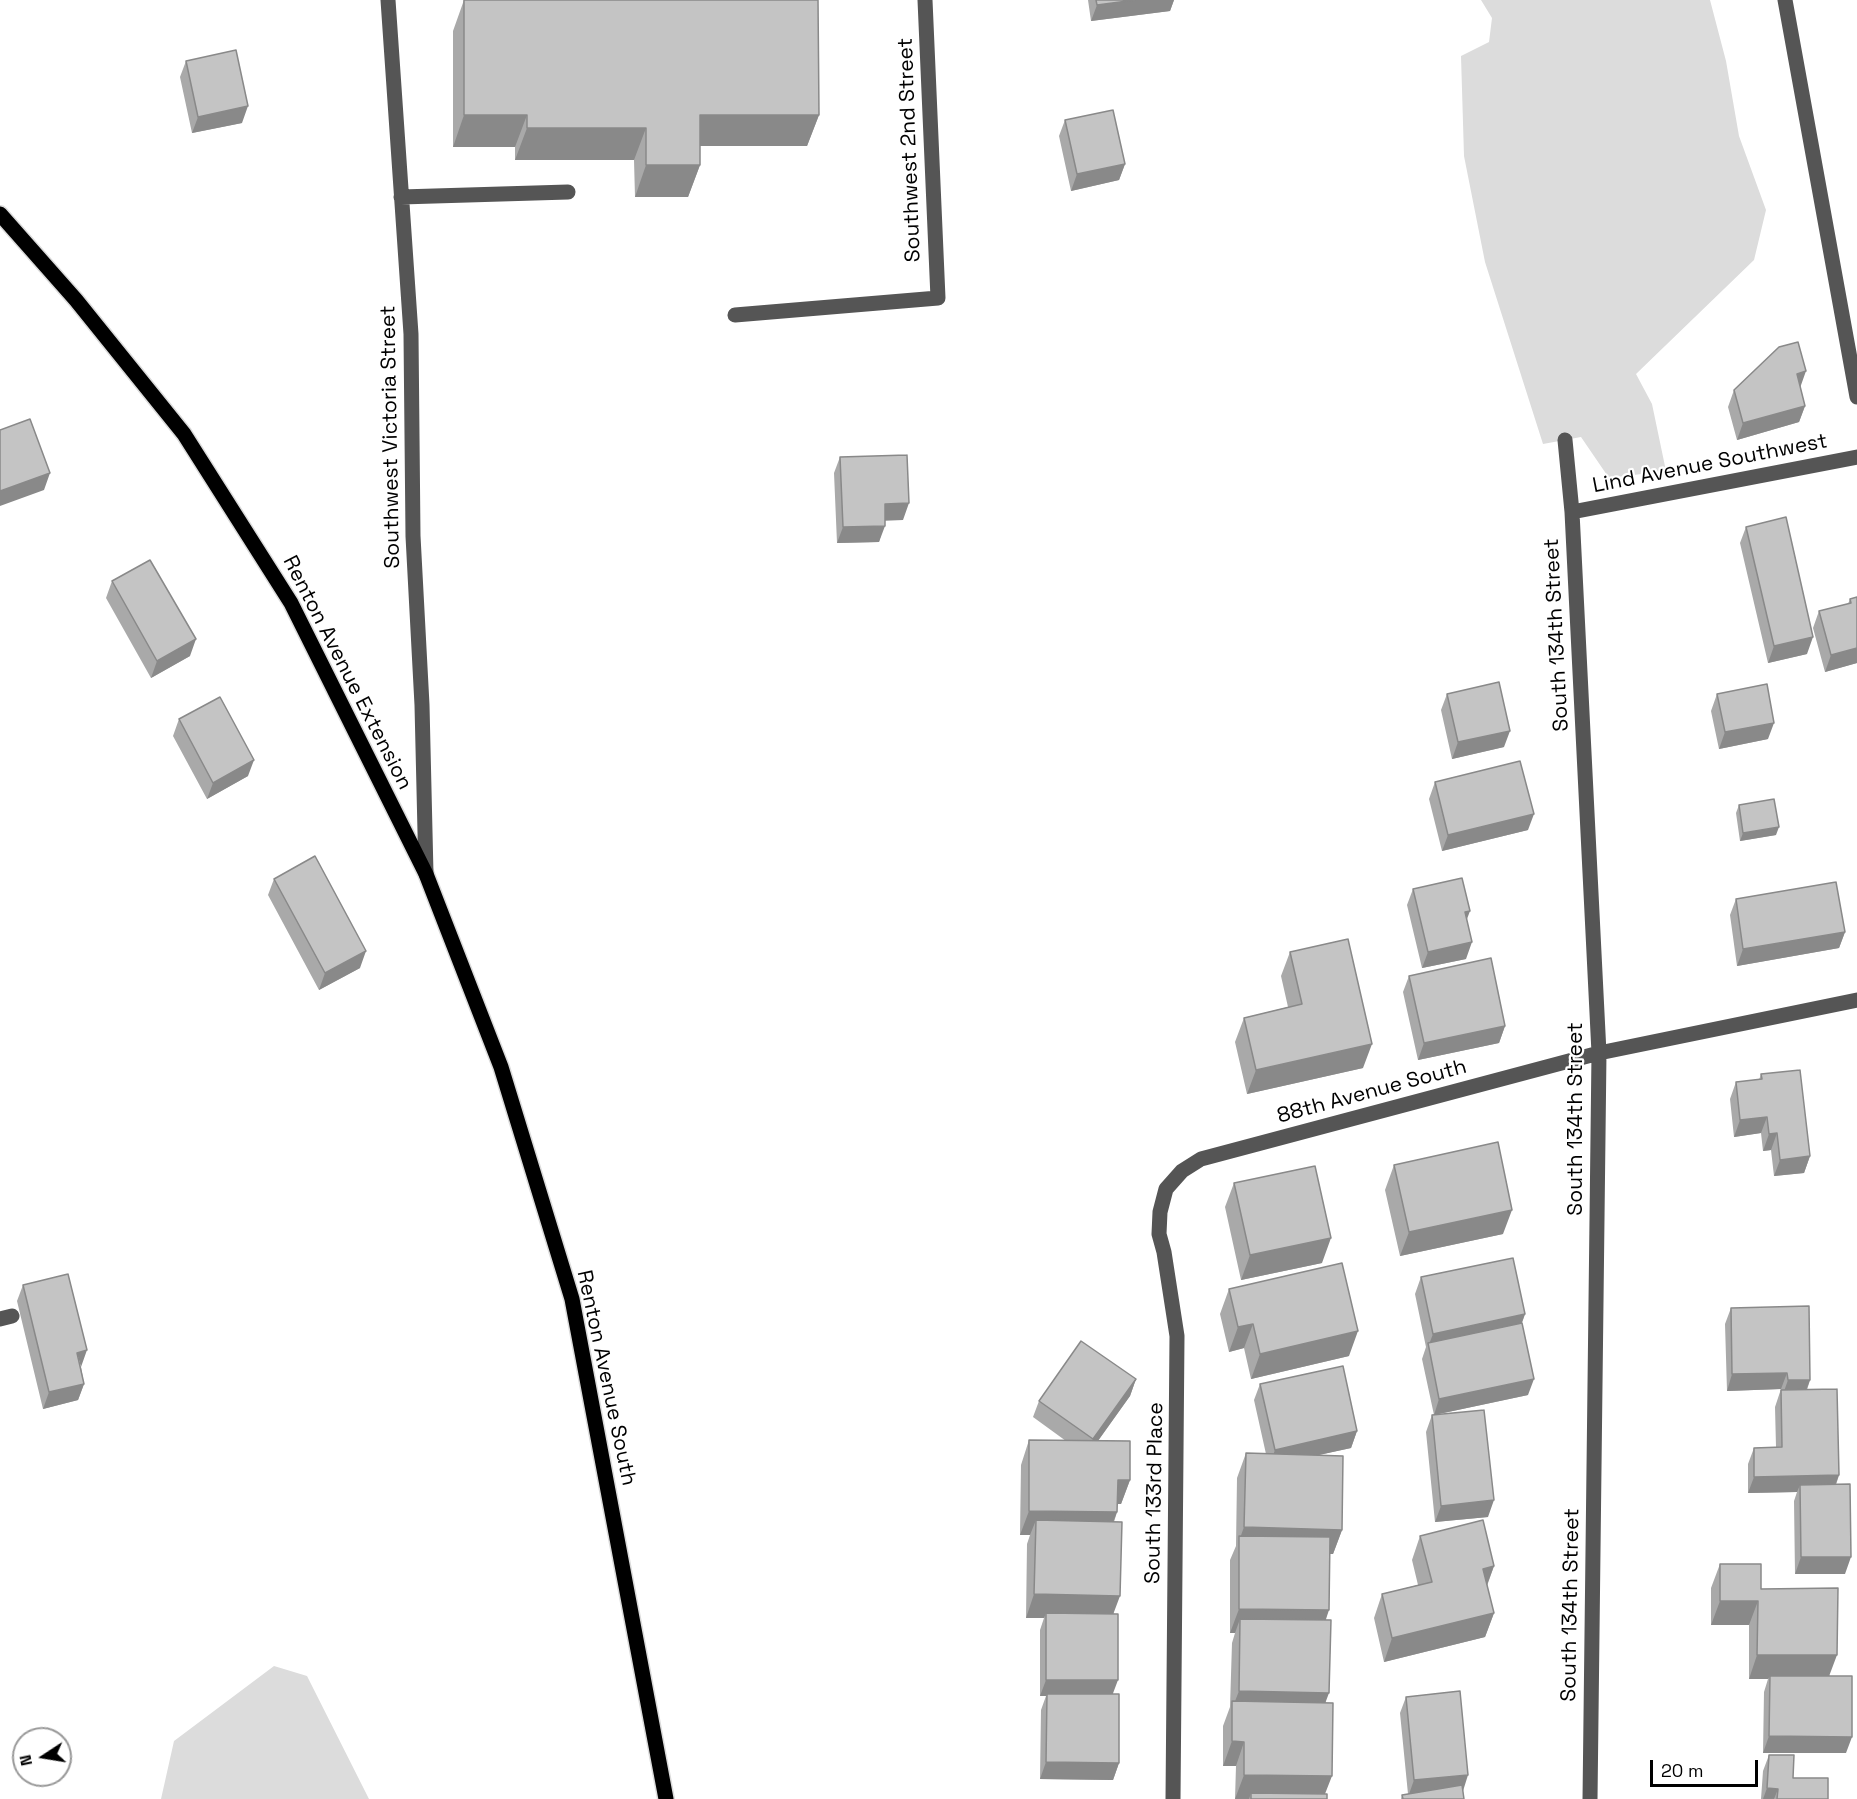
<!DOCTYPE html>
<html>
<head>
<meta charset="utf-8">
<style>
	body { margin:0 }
	#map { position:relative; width:1857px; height:1799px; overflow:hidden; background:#fff; font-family:"Space Grotesk",sans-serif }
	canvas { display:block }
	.north { position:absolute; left:12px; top:1727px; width:60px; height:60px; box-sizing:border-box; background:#fff; border:2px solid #999; border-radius:50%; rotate:258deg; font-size:16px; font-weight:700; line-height:24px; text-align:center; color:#000 }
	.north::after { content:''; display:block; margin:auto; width:21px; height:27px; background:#000; clip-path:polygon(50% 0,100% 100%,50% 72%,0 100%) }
	.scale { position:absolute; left:1650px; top:1760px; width:108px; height:27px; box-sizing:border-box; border:3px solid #000; border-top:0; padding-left:8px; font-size:18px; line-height:21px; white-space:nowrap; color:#000; -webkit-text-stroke:4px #fff; paint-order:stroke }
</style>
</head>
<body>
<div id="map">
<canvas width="1857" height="1799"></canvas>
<div class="north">N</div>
<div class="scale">20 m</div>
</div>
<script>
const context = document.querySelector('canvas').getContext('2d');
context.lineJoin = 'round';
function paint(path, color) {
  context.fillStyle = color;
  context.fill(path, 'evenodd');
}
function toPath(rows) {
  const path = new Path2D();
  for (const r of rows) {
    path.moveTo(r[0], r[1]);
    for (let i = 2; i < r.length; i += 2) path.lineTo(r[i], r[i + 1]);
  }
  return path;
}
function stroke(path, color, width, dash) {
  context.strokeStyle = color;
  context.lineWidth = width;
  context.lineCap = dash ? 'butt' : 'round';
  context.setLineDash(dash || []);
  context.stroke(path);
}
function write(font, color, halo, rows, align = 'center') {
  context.font = font + ' "Space Grotesk",sans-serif';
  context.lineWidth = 4.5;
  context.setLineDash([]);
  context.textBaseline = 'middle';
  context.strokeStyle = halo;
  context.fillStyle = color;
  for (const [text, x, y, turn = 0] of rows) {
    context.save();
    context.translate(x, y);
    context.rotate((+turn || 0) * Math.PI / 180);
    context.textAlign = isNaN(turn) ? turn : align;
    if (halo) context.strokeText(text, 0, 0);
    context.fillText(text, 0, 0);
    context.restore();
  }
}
paint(toPath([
	[1481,0,1710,0,1726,61,1739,136,1766,210,1754,260,1636,374,1652,404,1666,471,1609,478,1581,437,1543,444,1485,262,1464,156,1461,56,1489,42,1492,18],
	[274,1666,307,1676,369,1799,161,1799,174,1741]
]), '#dcdcdc');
const major = toPath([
	[0,214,76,300,184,434,291,603,426,874,501,1067,572,1299,666,1799]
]);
stroke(major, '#dbdbdb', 18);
stroke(toPath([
	[388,0,411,334,413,536,422,705,426,874],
	[1785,0,1857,397],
	[401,197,568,192],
	[735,315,938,298,925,0],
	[1565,440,1572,512,1599,1053,1590,1799],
	[1572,512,1857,457],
	[0,1319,12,1316],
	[1173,1799,1177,1336,1164,1252,1159,1234,1160,1212,1166,1189,1182,1171,1201,1159,1599,1053,1857,1000]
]), '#555', 15);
stroke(major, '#000', 15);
paint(toPath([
	[464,0,819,115,807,146,700,146,700,165,688,197,635,197,634,160,515,160,515,147,453,147,453,31],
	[1088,0,1174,0,1170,11,1091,21],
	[186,61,242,123,192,133,180,77],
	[1065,120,1125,164,1119,180,1071,191,1059,136],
	[1800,388,1805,406,1799,422,1737,440,1728,407,1734,390],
	[840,457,903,520,885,520,879,542,837,543,834,473],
	[1746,527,1807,654,1768,663,1740,543],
	[112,581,190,656,151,678,106,598],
	[1857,597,1857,665,1857,663,1825,672,1813,628,1819,611,1848,604,1850,599],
	[1447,694,1504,747,1452,759,1441,710],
	[1717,694,1768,739,1719,749,1711,711],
	[179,719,248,776,207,799,173,736],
	[1435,782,1528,830,1442,851,1429,799],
	[1739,805,1776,835,1740,841,1736,813],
	[274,879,360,968,319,990,268,895],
	[1413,889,1467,919,1466,959,1422,968,1407,905],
	[1736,899,1845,932,1839,948,1737,966,1730,915],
	[1290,952,1363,1068,1247,1094,1235,1042,1244,1018,1288,1007,1281,976],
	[1409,976,1505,1026,1499,1043,1418,1060,1403,992],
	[1761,1074,1810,1156,1804,1173,1774,1176,1771,1150,1763,1151,1761,1133,1734,1137,1730,1099,1736,1082,1759,1080],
	[1394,1165,1503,1234,1400,1256,1385,1190],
	[1234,1183,1322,1263,1241,1280,1225,1207],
	[1421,1277,1525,1314,1522,1323,1528,1395,1434,1415,1488,1517,1435,1522,1426,1432,1432,1415,1434,1415,1422,1359,1426,1347,1415,1294],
	[23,1285,81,1367,84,1384,78,1400,43,1409,17,1301],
	[1229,1289,1349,1356,1251,1379,1244,1348,1229,1352,1220,1314],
	[1731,1308,1810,1380,1807,1390,1839,1475,1836,1485,1845,1574,1795,1574,1794,1501,1797,1492,1748,1493,1748,1464,1754,1448,1776,1447,1775,1407,1781,1389,1727,1391,1725,1324],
	[1136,1379,1130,1396,1098,1441,1130,1480,1121,1504,1117,1504,1117,1512,1114,1522,1113,1694,1119,1763,1113,1780,1040,1779,1041,1710,1046,1696,1040,1696,1040,1630,1044,1618,1026,1618,1027,1544,1030,1535,1020,1535,1021,1465,1029,1440,1066,1441,1033,1417,1039,1401],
	[1260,1384,1357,1431,1351,1448,1318,1455,1342,1530,1333,1554,1330,1554,1326,1620,1325,1794,1327,1799,1235,1799,1236,1766,1223,1766,1223,1726,1230,1707,1232,1643,1235,1633,1230,1633,1230,1560,1236,1546,1237,1478,1246,1453,1266,1454,1254,1400],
	[1420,1536,1494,1566,1487,1586,1494,1613,1485,1637,1384,1662,1374,1618,1382,1594,1418,1585,1412,1560],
	[1720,1564,1761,1589,1830,1676,1846,1753,1763,1753,1764,1692,1768,1679,1749,1679,1749,1625,1711,1625,1711,1588],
	[1406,1697,1463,1791,1464,1799,1401,1799,1402,1795,1408,1794,1400,1713],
	[1769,1755,1793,1778,1828,1799,1761,1799,1763,1771]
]), '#a9a9a9');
paint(toPath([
	[1135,0,1174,0,1170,11,1091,21,1097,5],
	[248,106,242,123,192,133,198,117],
	[464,115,527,115,515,147,453,147],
	[700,115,819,115,807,146,688,146],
	[527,128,646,128,634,160,515,160],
	[1125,164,1119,180,1071,191,1077,174],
	[646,165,700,165,688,197,635,197],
	[1806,371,1800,388,1797,374],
	[1805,406,1799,422,1737,440,1743,423],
	[50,473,44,490,0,506,0,491],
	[909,503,903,520,879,521,885,504],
	[885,526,879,542,837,543,843,527],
	[1813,637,1807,654,1768,663,1774,646],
	[196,639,190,656,151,678,157,661],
	[1857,648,1857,663,1825,672,1831,655],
	[1774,723,1768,739,1719,749,1725,732],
	[1510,731,1504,747,1452,759,1458,742],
	[254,760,248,776,207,799,213,783],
	[1534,814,1528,830,1442,851,1448,835],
	[1779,827,1776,835,1740,841,1743,833],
	[1470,911,1464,927,1465,912],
	[1845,932,1839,948,1737,966,1743,949],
	[1472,942,1466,959,1422,968,1428,952],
	[366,951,360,968,319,990,325,973],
	[1505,1026,1499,1043,1418,1060,1424,1043],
	[1372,1044,1363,1068,1247,1094,1256,1070],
	[1767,1117,1761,1133,1734,1137,1740,1120],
	[1777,1133,1771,1150,1763,1151,1769,1134],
	[1810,1156,1804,1173,1774,1176,1780,1160],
	[1512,1210,1503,1234,1400,1256,1409,1232],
	[1331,1238,1322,1263,1241,1280,1250,1255],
	[1525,1314,1519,1330,1428,1347,1433,1334],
	[1253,1324,1244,1348,1229,1352,1238,1327],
	[1358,1331,1349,1356,1251,1379,1260,1354],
	[87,1350,81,1367,77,1353],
	[1787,1373,1781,1389,1727,1391,1732,1374],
	[1136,1379,1130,1396,1087,1456,1093,1439],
	[1534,1379,1528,1395,1434,1415,1439,1399],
	[1788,1380,1810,1380,1804,1396,1782,1397],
	[84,1384,78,1400,43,1409,49,1392],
	[1357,1431,1351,1448,1269,1466,1275,1450],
	[1839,1475,1833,1491,1800,1485,1797,1492,1748,1493,1754,1477],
	[1118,1480,1130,1480,1121,1504,1109,1504],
	[1494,1500,1488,1517,1435,1522,1441,1506],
	[1029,1511,1117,1512,1108,1536,1036,1520,1030,1535,1020,1535],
	[1244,1527,1342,1530,1333,1554,1239,1552,1239,1541],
	[1801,1557,1851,1557,1845,1574,1795,1574],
	[1494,1566,1485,1590,1483,1569],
	[1034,1594,1120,1596,1111,1620,1046,1613,1044,1618,1026,1618],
	[1720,1601,1758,1601,1749,1625,1711,1625],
	[1239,1609,1329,1610,1321,1634,1240,1619,1235,1633,1230,1633],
	[1494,1613,1485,1637,1384,1662,1392,1638],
	[1757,1655,1837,1655,1828,1679,1770,1676,1768,1679,1749,1679],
	[1046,1680,1118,1680,1112,1696,1047,1694,1046,1696,1040,1696],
	[1239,1691,1329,1693,1320,1717,1232,1709],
	[1769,1736,1852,1737,1846,1753,1763,1753],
	[1232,1741,1244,1742,1236,1766,1223,1766],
	[1046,1762,1119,1763,1113,1780,1040,1779],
	[1244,1775,1332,1776,1323,1799,1251,1793,1249,1799,1235,1799],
	[1468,1775,1463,1791,1408,1797,1414,1780],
	[1767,1788,1778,1789,1774,1799,1763,1799]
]), '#898989');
const building = toPath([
	[464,0,818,0,819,115,700,115,700,165,646,165,646,128,527,128,527,115,464,115,464,0],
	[1096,0,1135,0,1097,5,1096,0],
	[236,50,248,106,198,117,186,61,236,50],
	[1113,110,1125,164,1077,174,1065,120,1113,110],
	[1798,342,1806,371,1797,374,1805,406,1743,423,1734,390,1779,347,1798,342],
	[30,419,50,473,0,491,0,430,30,419],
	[907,455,909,503,885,504,885,526,843,527,840,457,907,455],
	[1786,517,1813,637,1774,646,1746,527,1786,517],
	[150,560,196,639,157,661,112,581,150,560],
	[1857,597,1857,648,1831,655,1819,611,1851,603,1850,599,1857,597],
	[1499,682,1510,731,1458,742,1447,694,1499,682],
	[1767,684,1774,723,1725,732,1717,694,1767,684],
	[220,697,254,760,213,783,179,719,220,697],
	[1520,761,1534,814,1448,835,1435,782,1520,761],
	[1774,799,1779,827,1743,833,1739,805,1774,799],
	[315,856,366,951,325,973,274,879,315,856],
	[1462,878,1470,911,1465,912,1472,942,1428,952,1413,889,1462,878],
	[1836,882,1845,932,1743,949,1736,899,1836,882],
	[1348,939,1372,1044,1256,1070,1244,1018,1302,1004,1290,952,1348,939],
	[1491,958,1505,1026,1424,1043,1409,976,1491,958],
	[1800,1070,1810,1156,1780,1160,1777,1133,1769,1134,1767,1117,1740,1120,1736,1082,1762,1079,1761,1074,1800,1070],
	[1498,1142,1512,1210,1409,1232,1394,1165,1498,1142],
	[1315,1166,1331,1238,1250,1255,1234,1183,1315,1166],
	[1513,1258,1525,1314,1433,1334,1421,1277,1513,1258],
	[1342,1263,1358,1331,1260,1354,1253,1324,1238,1327,1229,1289,1342,1263],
	[68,1274,87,1350,77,1353,84,1384,49,1392,23,1285,68,1274],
	[1809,1306,1810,1380,1788,1380,1787,1373,1732,1374,1731,1308,1809,1306],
	[1522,1323,1534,1379,1439,1399,1428,1343,1522,1323],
	[1081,1341,1136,1379,1093,1439,1039,1401,1081,1341],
	[1343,1366,1357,1431,1275,1450,1260,1384,1343,1366],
	[1837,1389,1839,1475,1754,1477,1754,1448,1782,1447,1781,1390,1837,1389],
	[1484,1410,1494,1500,1441,1506,1432,1415,1484,1410],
	[1029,1440,1130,1441,1130,1480,1118,1480,1117,1512,1029,1511,1029,1440],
	[1246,1453,1343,1456,1342,1530,1244,1527,1246,1453],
	[1850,1484,1851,1557,1801,1557,1800,1485,1850,1484],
	[1036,1520,1122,1522,1120,1596,1034,1594,1036,1520],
	[1483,1520,1494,1566,1483,1569,1494,1613,1392,1638,1382,1594,1432,1582,1420,1536,1483,1520],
	[1239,1536,1330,1537,1329,1610,1239,1609,1239,1536],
	[1720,1564,1761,1564,1761,1589,1838,1588,1837,1655,1757,1655,1758,1601,1720,1601,1720,1564],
	[1046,1613,1118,1614,1118,1680,1046,1680,1046,1613],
	[1240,1619,1331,1620,1329,1693,1239,1691,1240,1619],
	[1770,1676,1852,1676,1852,1737,1769,1736,1770,1676],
	[1460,1691,1468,1775,1414,1780,1406,1697,1460,1691],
	[1047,1694,1119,1694,1119,1763,1046,1762,1047,1694],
	[1232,1701,1333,1703,1332,1776,1244,1775,1244,1742,1232,1741,1232,1701],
	[1769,1755,1794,1755,1793,1778,1828,1778,1828,1799,1777,1799,1778,1789,1767,1788,1769,1755],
	[1462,1785,1464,1799,1403,1799,1402,1795,1462,1785],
	[1251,1793,1327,1794,1327,1799,1251,1799,1251,1793]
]);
paint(building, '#c4c4c4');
stroke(building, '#898989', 1.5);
write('21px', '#000', '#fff', [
	["Southwest 2nd Street",910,150,-92],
	["Southwest Victoria Street",391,437,-91],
	["Lind Avenue Southwest",1710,464,-11],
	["South 134th Street",1557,635,-93],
	["Renton Avenue Extension",347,673,63],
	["88th Avenue South",1372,1092,-15],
	["South 134th Street",1576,1119,-90],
	["Renton Avenue South",606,1378,78],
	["South 133rd Place",1155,1493,-89],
	["South 134th Street",1571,1605,-89]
]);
</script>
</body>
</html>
